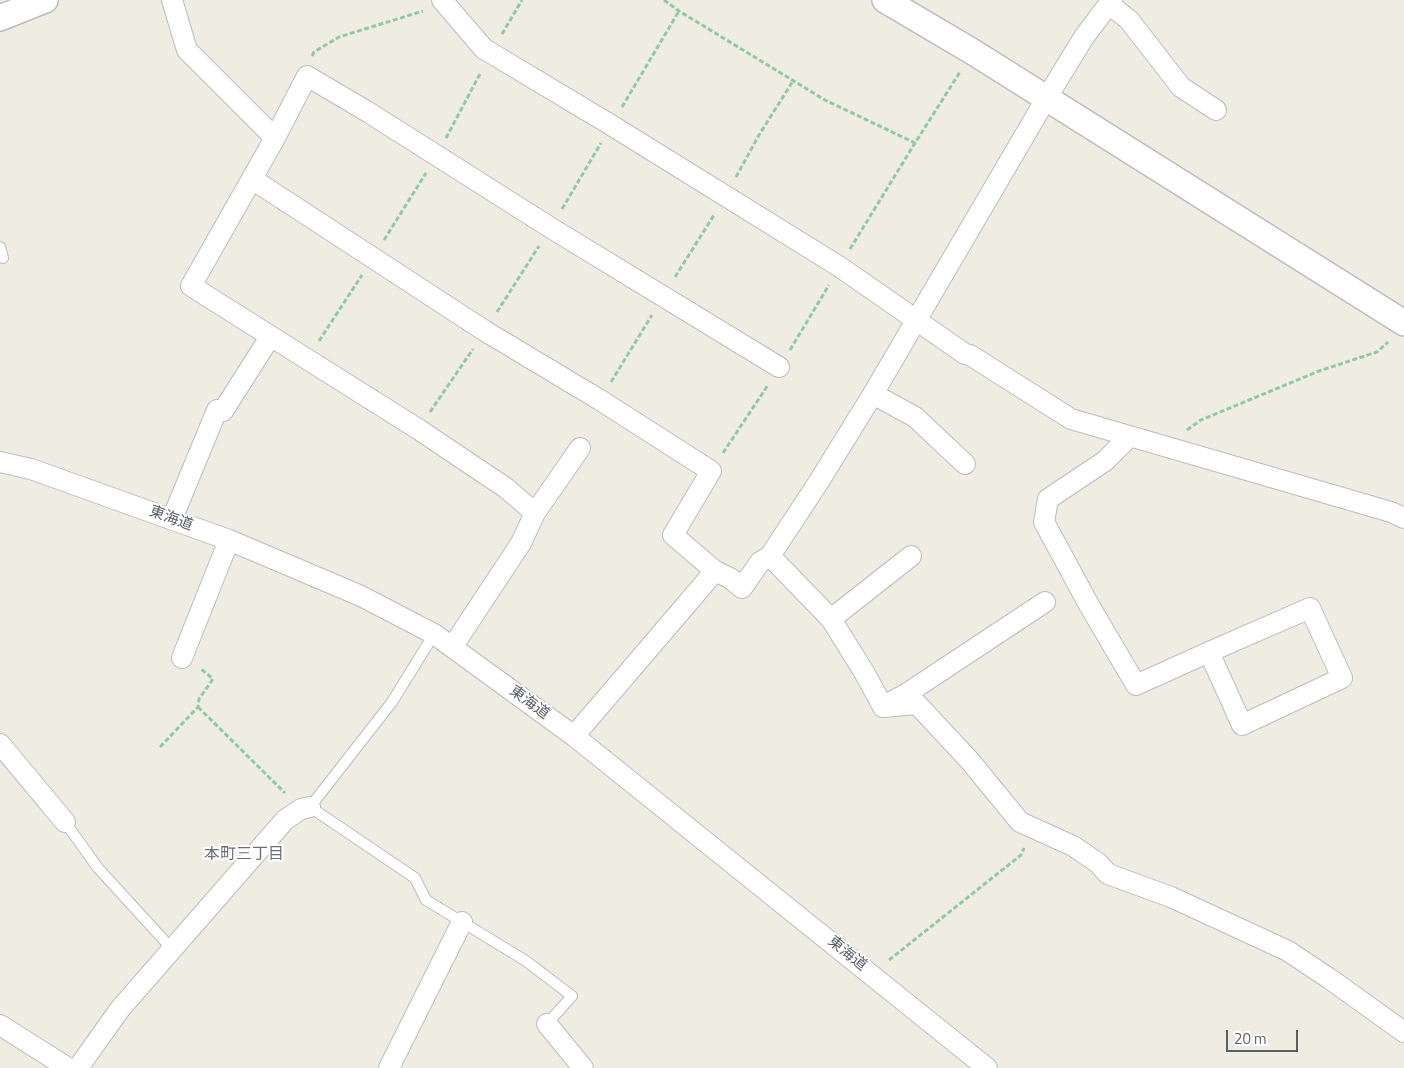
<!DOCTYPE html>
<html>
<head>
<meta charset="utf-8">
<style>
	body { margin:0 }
	#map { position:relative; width:1404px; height:1068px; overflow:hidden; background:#efede2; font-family:"Titillium Web",sans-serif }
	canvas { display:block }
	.scale { position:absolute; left:1226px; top:1030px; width:72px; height:22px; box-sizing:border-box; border:2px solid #5a5e65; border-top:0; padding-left:6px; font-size:15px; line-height:18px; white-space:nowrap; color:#5a5e65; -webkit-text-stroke:4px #fff; paint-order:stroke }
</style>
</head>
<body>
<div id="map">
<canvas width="1404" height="1068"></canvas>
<div class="scale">20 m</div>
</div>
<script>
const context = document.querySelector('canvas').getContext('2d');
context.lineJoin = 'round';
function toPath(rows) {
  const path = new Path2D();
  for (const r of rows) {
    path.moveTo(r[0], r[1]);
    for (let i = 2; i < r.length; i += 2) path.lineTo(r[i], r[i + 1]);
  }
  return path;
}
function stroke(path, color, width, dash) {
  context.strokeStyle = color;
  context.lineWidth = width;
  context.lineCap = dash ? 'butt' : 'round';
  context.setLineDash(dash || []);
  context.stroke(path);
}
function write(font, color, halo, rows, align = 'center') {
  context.font = font + ' "Titillium Web","Noto Sans JP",sans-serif';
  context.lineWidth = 4;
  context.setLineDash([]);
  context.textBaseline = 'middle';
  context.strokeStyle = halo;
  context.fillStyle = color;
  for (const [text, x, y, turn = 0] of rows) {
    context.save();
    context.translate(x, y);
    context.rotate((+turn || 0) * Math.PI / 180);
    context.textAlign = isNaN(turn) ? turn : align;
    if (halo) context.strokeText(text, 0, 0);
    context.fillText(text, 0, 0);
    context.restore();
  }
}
const service = toPath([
	[0,247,3,258],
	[434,634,392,702,310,807,415,878,426,900,526,961,572,996,547,1024],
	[65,822,98,868,172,949]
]);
const minor = toPath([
	[172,0,187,50,275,138],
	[442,0,484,49,491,53,611,125,840,267,965,354,970,355,1071,419,1391,512,1404,518],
	[1109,4,1129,20,1181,87,1216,110],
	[252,179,485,331,600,400,711,471,673,535,715,571,730,578,742,588,760,562,770,556,818,483,873,394,1046,99,1084,37,1112,0],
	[873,394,915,417,965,464],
	[1129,437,1105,461,1048,499,1044,522,1089,605,1136,685,1209,652,1310,608,1342,678,1242,725,1209,652],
	[0,462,31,469,229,540,361,596,434,634,574,736,987,1068],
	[535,513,580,448],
	[172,519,217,410,223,411,270,337],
	[770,556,831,619,911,556],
	[831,619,864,672,883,707,917,704,970,761,1020,822,1073,846,1098,863,1108,874,1171,897,1288,951,1330,979,1404,1032],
	[453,646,521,543,535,513,506,488,418,429,191,286,275,138,307,76,368,112,551,228,779,367],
	[182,658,229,540],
	[889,703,906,694,1045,602],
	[574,736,715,571],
	[0,744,65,822],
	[547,1024,583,1068],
	[0,1025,68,1068],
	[78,1068,120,1009,285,820,301,809,310,807],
	[389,1068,462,922]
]);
const tertiary = toPath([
	[885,0,973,52,1404,323],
	[0,18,45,0]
]);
stroke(service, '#babcc3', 12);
stroke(minor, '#babcc3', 22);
stroke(tertiary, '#babcc3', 28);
stroke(toPath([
	[664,0,679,11,825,100,915,143],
	[502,34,522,0],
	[312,56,314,52,339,37,423,11],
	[622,107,679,11],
	[446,138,481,72],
	[736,177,759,135,793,81],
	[562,209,601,143],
	[384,240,426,173],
	[850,249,915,143,960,72],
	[675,277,714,215],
	[497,312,539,246],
	[319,341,362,275],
	[790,350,829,285],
	[611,382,652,315],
	[430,412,473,349],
	[1187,430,1201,420,1319,371,1377,352,1388,342],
	[723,453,768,385],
	[198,707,285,793],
	[160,747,198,707,199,699,213,679,200,668],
	[889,960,1021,855,1024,848]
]), '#92c9a5', 3, [5, 2.5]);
stroke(service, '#fff', 10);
stroke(minor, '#fff', 20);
stroke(tertiary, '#fff', 25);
write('15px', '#5a5e65', '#fff', [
	["東海道",171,519,20],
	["東海道",529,703,36],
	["東海道",847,954,39]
]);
write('16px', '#6b7077', '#fff', [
	["本町三丁目",244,855]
]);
</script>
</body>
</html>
